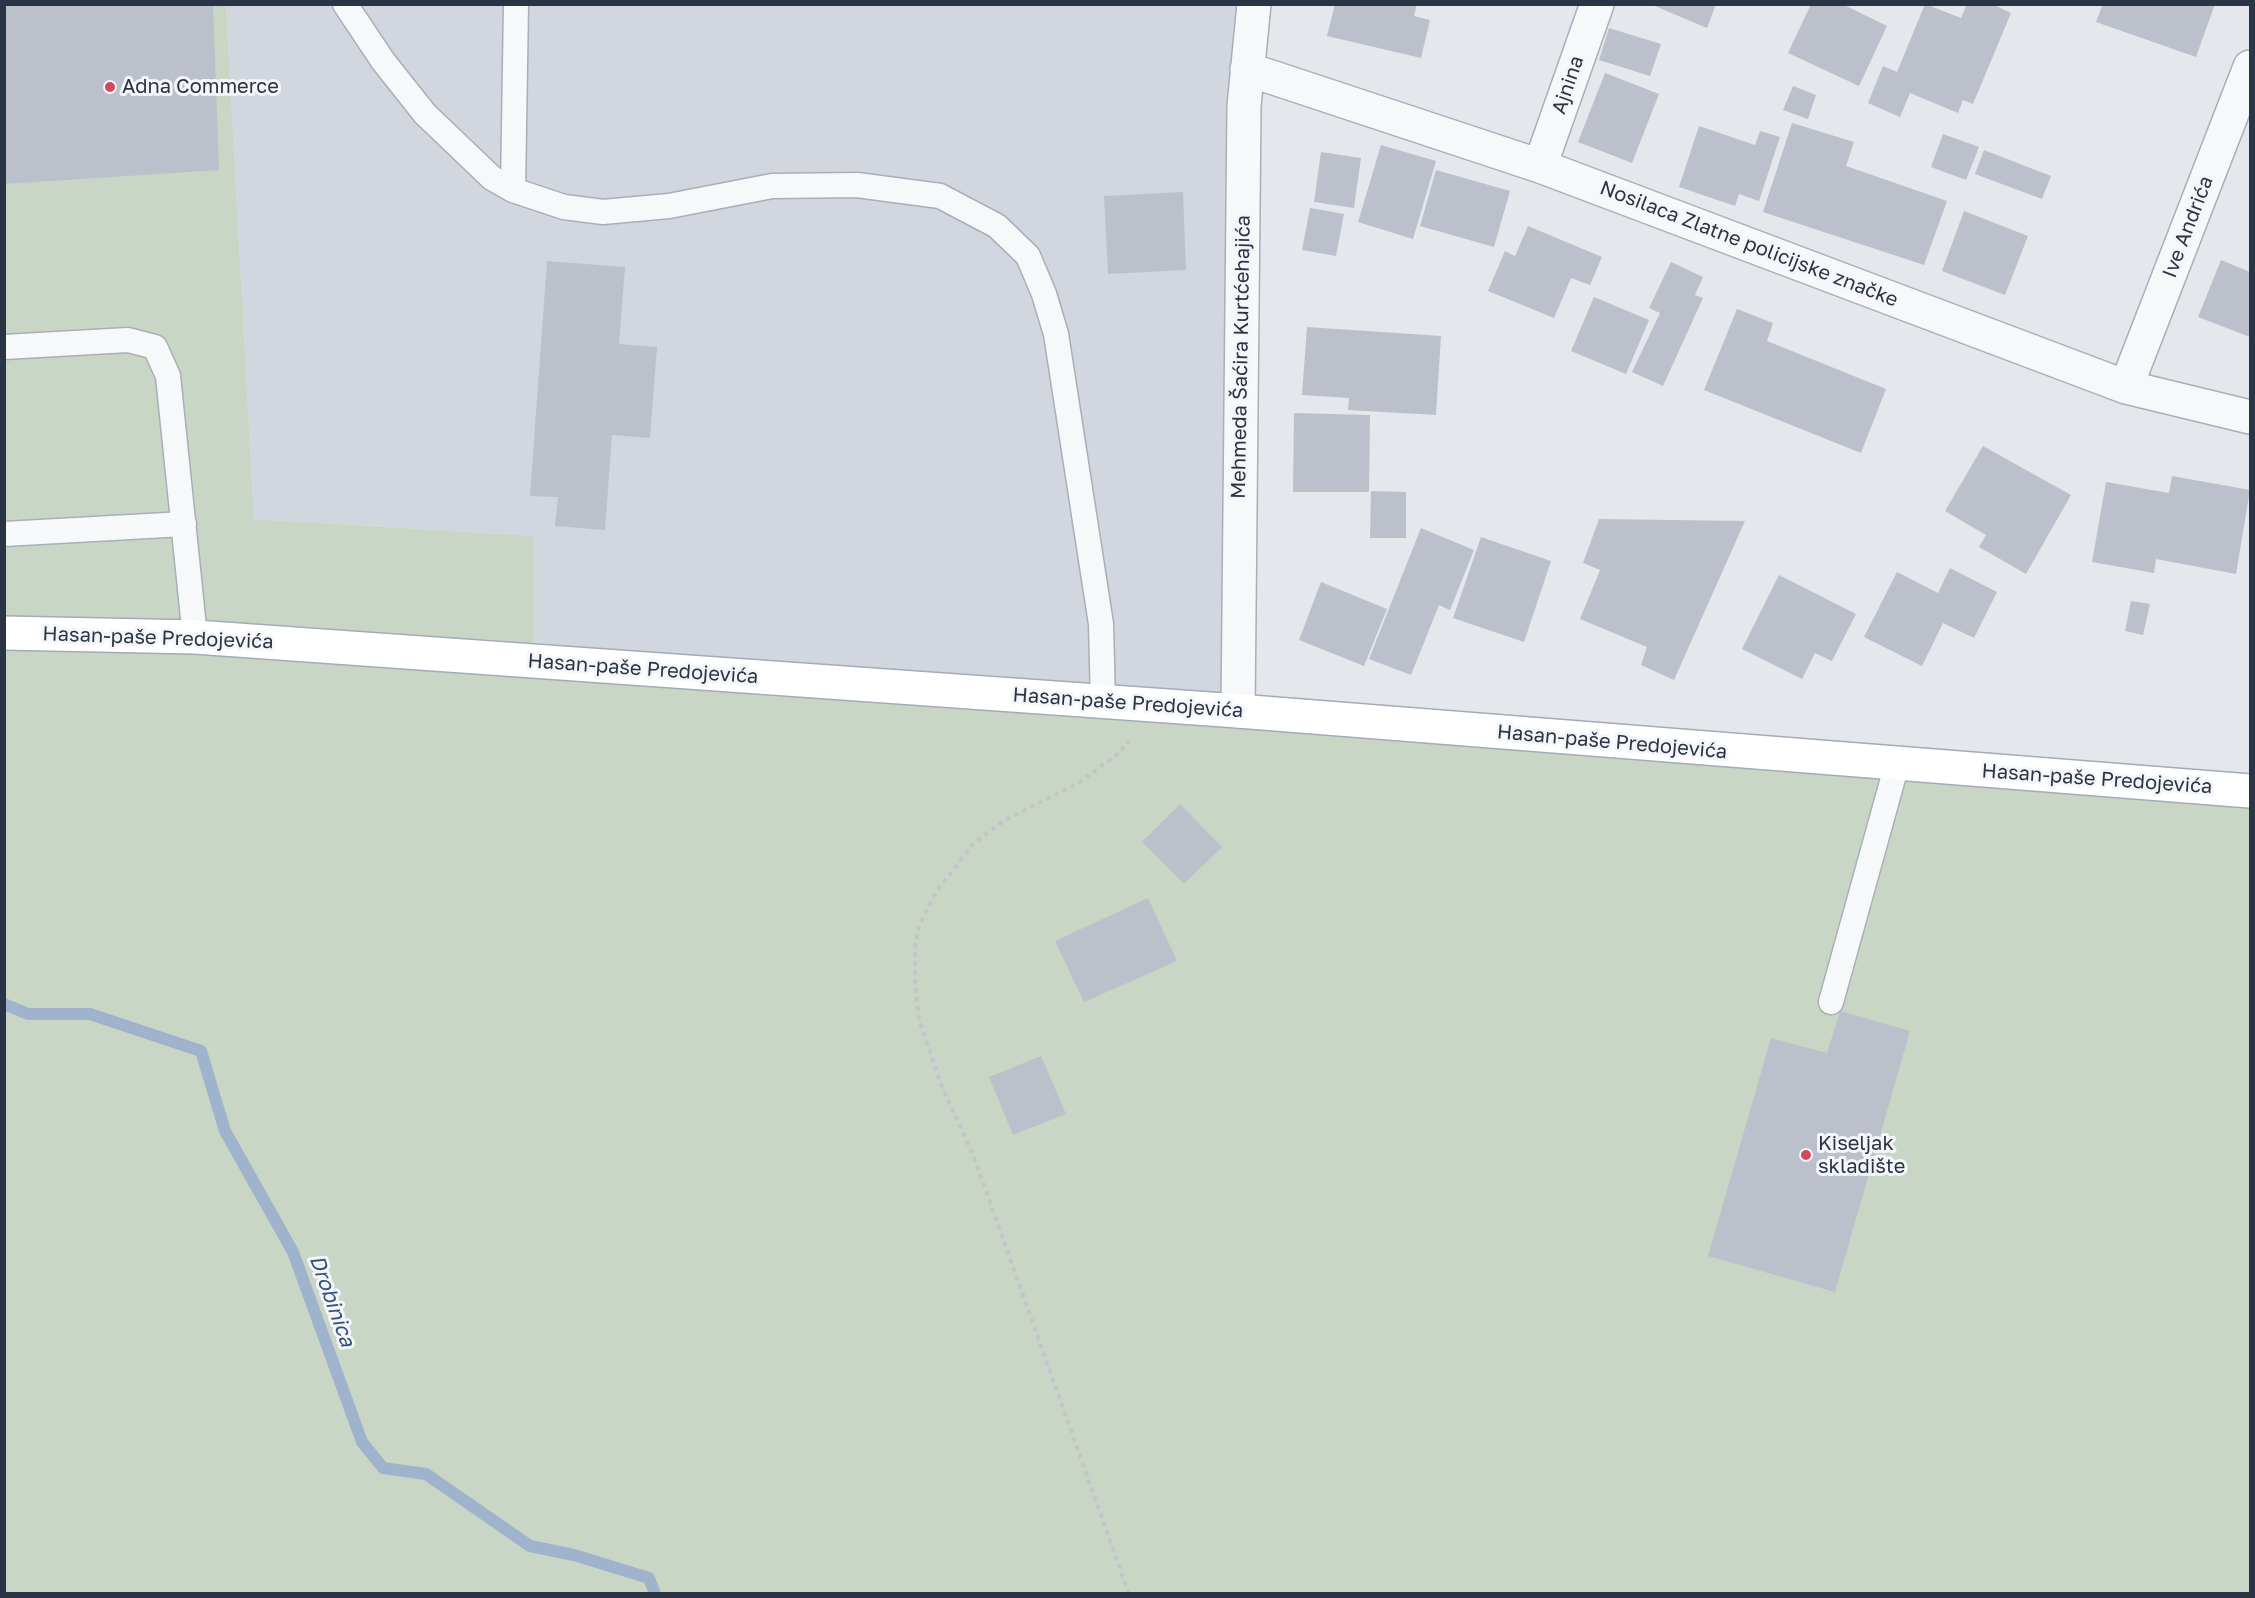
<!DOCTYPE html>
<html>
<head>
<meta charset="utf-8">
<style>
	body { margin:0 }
	#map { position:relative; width:2255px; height:1598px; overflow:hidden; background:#e4e7ec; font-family:"Golos Text",sans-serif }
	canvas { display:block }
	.frame { position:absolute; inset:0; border:6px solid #2b3445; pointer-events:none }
</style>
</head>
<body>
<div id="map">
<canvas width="2255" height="1598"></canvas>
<div class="frame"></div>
</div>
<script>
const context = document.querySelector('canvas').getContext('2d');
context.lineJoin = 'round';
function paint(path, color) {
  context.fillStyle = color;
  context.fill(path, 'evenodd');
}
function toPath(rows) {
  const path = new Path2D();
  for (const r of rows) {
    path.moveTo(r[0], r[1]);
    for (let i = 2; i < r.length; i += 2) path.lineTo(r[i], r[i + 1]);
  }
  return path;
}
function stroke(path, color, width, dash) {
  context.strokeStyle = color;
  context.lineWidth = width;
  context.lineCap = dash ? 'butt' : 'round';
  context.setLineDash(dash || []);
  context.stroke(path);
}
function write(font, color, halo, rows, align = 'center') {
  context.font = font + ' "Golos Text",sans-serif';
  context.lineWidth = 6;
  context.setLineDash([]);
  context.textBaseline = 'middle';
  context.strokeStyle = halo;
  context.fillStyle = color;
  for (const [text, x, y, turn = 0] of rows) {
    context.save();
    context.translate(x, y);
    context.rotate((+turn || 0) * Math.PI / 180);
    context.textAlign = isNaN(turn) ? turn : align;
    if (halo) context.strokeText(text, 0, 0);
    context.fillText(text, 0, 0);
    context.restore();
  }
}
paint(toPath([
	[226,5,1254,5,1238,711,534,661,533,536,254,519]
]), '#d2d6de');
paint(toPath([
	[5,5,226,5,254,519,533,536,534,661,2250,791,2250,1593,5,1594]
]), '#c9d6c5');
stroke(toPath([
	[4,1004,28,1014,90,1014,201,1051,225,1131,293,1252,362,1442,383,1468,426,1474,530,1546,574,1555,649,1578,655,1594]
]), '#9fb4cc', 12);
paint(toPath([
	[4,4,213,4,219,170,4,184],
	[1335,4,1417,4,1414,16,1430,20,1421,58,1327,36],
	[1650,4,1716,4,1707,28],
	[1811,4,1842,4,1887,26,1859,86,1788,53],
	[1925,4,1961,18,1967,4,1992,4,2011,13,1973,104,1963,100,1958,113,1910,93,1900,117,1868,103,1883,66,1897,72],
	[2103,4,2215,4,2196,57,2096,22],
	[1609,28,1661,44,1650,76,1599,60],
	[1605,73,1659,94,1632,163,1578,142],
	[1793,86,1816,95,1808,119,1783,110],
	[1792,123,1854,142,1846,166,1947,201,1924,265,1763,212],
	[1699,126,1755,145,1760,131,1780,137,1759,201,1739,194,1735,206,1679,187],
	[1943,134,1979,147,1966,180,1931,167],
	[1381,145,1436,161,1413,239,1358,222],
	[1984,150,2051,176,2042,199,1975,174],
	[1321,152,1361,158,1354,208,1314,202],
	[1436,170,1510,191,1494,247,1420,226],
	[1183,192,1186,270,1108,274,1104,196],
	[1310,208,1344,214,1336,256,1302,250],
	[1964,211,2028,236,2005,295,1942,271],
	[1528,226,1602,257,1590,285,1571,278,1554,318,1488,291,1505,251,1515,256],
	[2221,260,2250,272,2250,337,2198,317],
	[547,261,625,267,619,344,657,347,650,438,612,435,605,530,555,526,558,497,530,496],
	[1671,262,1703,277,1695,295,1703,298,1663,386,1632,372,1660,313,1649,308],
	[1594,297,1649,320,1626,374,1571,351],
	[1737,309,1773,323,1767,341,1886,389,1861,453,1704,390],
	[1307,327,1441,336,1436,415,1348,410,1349,398,1302,395],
	[1294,413,1370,415,1369,492,1293,492],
	[1983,446,2071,495,2026,574,1979,547,1986,535,1945,511],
	[2172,476,2250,490,2236,574,2156,559,2154,573,2092,562,2106,482,2169,493],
	[1371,491,1406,492,1406,538,1370,538],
	[1599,519,1745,521,1674,680,1641,665,1647,647,1580,619,1600,570,1583,563],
	[1421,528,1474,550,1450,610,1439,605,1411,675,1369,659],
	[1481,537,1551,561,1524,642,1453,618],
	[1950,568,1997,592,1974,638,1943,623,1922,666,1864,637,1897,572,1938,593],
	[1779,575,1856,614,1832,661,1815,653,1802,679,1742,649],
	[1321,582,1387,609,1364,666,1299,640],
	[2131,601,2150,604,2143,635,2125,631],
	[1180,804,1222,847,1184,884,1142,842],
	[1148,898,1177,961,1084,1002,1055,941],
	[1840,1011,1910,1031,1835,1292,1708,1256,1771,1038,1827,1053],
	[1041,1056,1066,1114,1013,1135,989,1077]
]), '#bbc0ca');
const lane = toPath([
	[345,4,383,61,425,114,492,178,513,190,564,207,603,212,669,206,772,186,857,185,940,196,997,226,1028,256,1044,294,1056,334,1101,624,1103,702],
	[513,190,516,4],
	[4,347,128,340,155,347,168,376,195,637],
	[4,534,184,524],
	[1831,1002,1897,764]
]);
const street = toPath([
	[1247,69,1540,166,2126,387,2250,417],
	[1540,166,1597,4],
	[2126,387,2250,67],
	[1238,711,1244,106,1254,4]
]);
const primary = toPath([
	[4,633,195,637,1238,711,2250,791]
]);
stroke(lane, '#a9aeb7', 27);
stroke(street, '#a9aeb7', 36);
stroke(primary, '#a3abb8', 36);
stroke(toPath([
	[1129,1594,974,1157,940,1082,919,1019,915,982,915,947,919,926,936,892,974,843,1005,820,1077,784,1118,754,1129,741]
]), '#c2c5cb', 4, [4.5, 4.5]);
stroke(lane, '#f7f8fa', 24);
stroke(street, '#f7f8fa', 33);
stroke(primary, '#fff', 33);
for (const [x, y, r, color] of [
	[110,87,6,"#d1495b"],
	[1806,1155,6,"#d1495b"]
]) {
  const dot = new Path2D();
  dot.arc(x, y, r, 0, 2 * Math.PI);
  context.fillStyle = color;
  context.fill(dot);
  stroke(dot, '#f4f6f9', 2);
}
write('20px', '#2b3445', '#f4f6f9', [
	["Ajnina",1568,85,-71],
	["Ive Andrića",2188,227,-69],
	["Nosilaca Zlatne policijske značke",1749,244,21],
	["Mehmeda Šaćira Kurtćehajića",1241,357,-89],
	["Hasan-paše Predojevića",158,638,2],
	["Hasan-paše Predojevića",643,669,4],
	["Hasan-paše Predojevića",1128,703,4],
	["Hasan-paše Predojevića",1612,742,5],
	["Hasan-paše Predojevića",2097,779,4]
]);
write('20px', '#2b3445', '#f4f6f9', [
	["Adna Commerce",122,87],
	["Kiseljak",1818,1144],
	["skladište",1818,1167]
], 'left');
write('italic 21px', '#34527a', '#f4f6f9', [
	["Drobinica",332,1301,70]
]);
</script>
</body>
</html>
